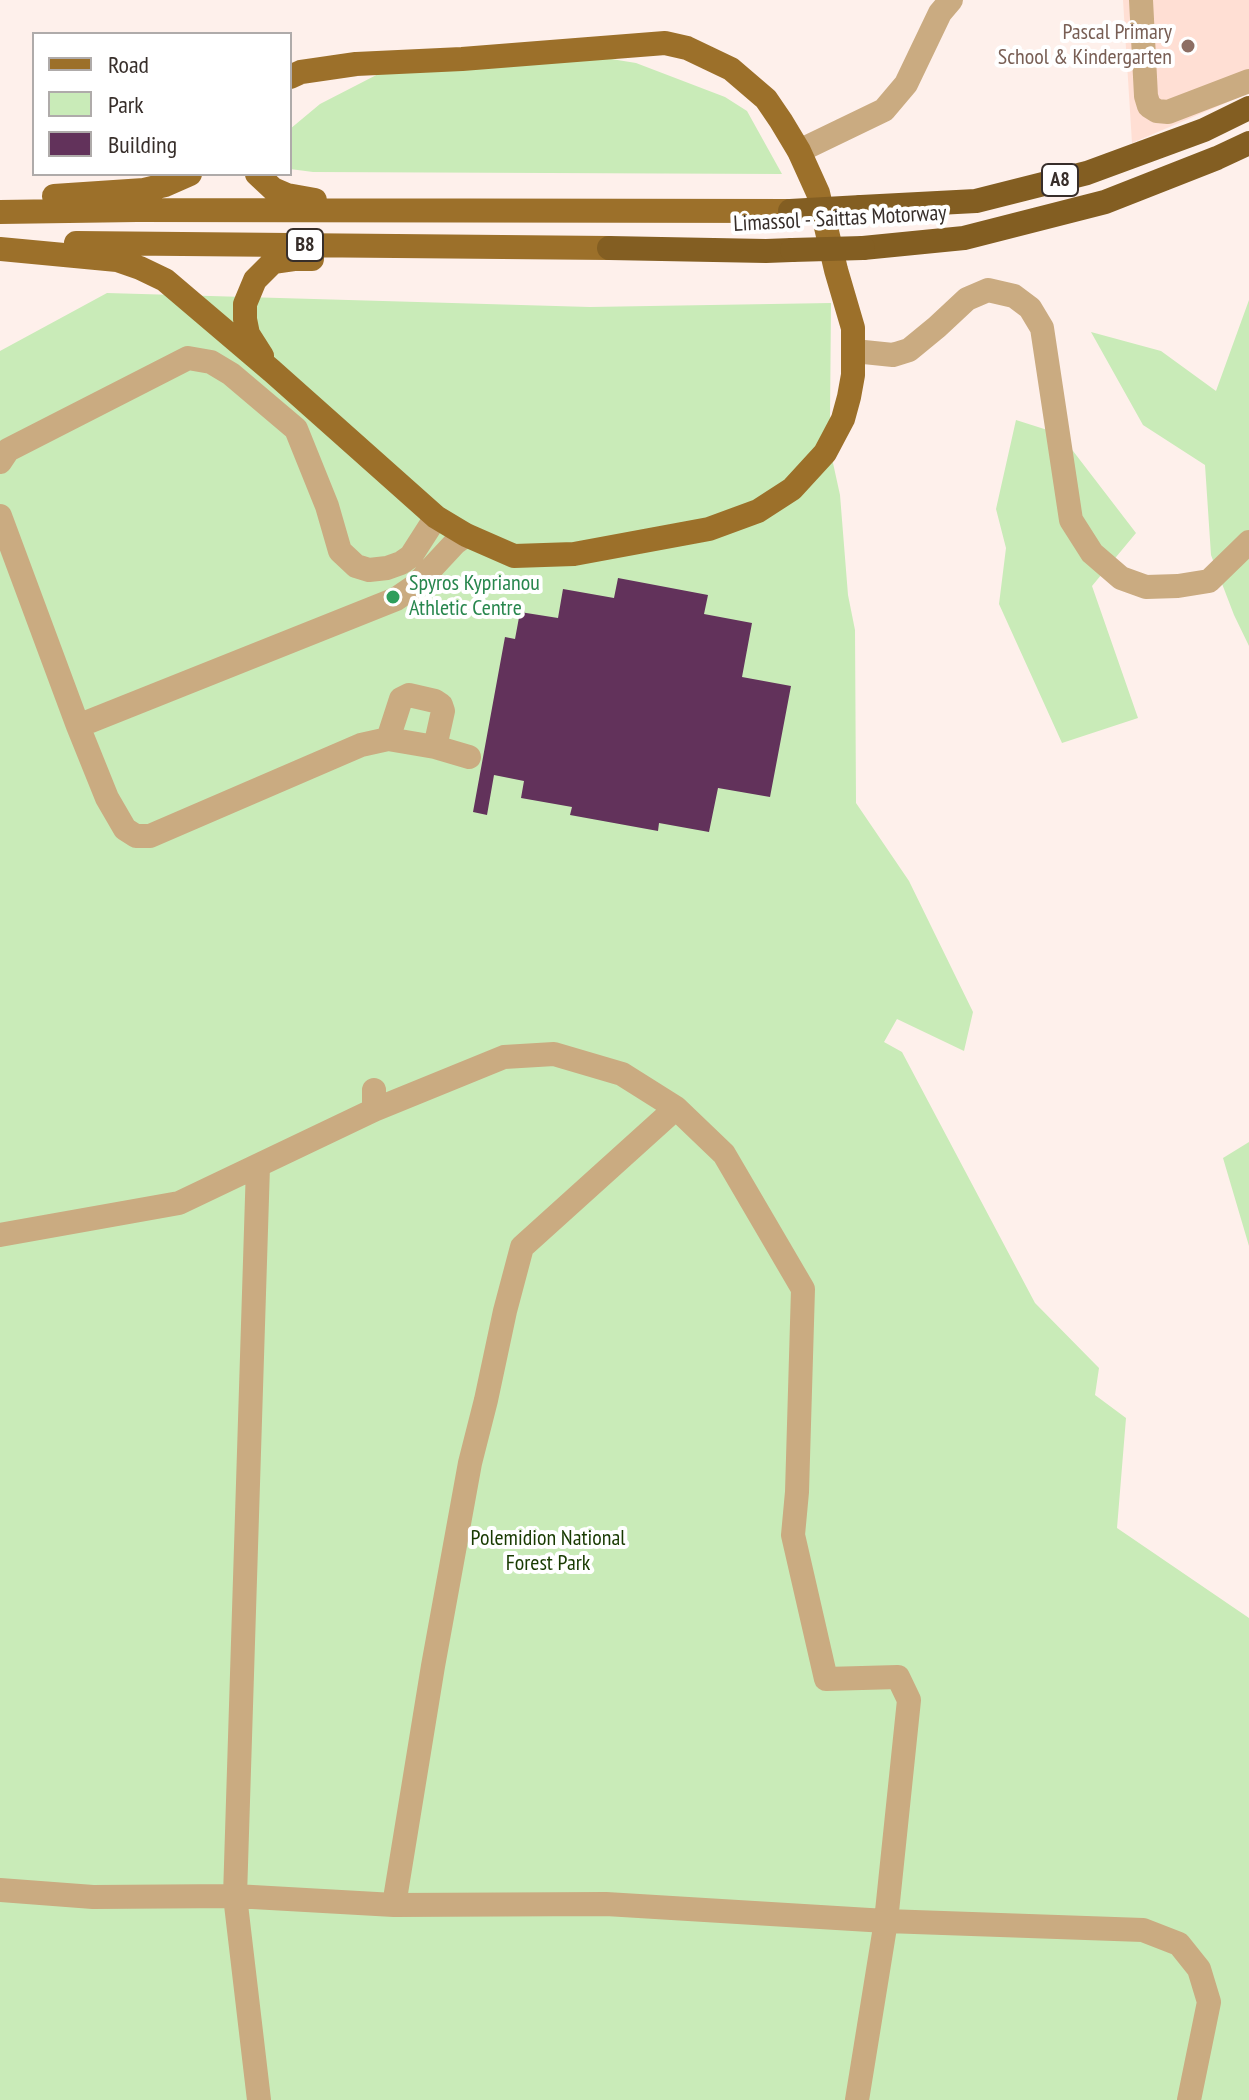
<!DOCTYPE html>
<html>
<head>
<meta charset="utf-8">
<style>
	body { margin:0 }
	#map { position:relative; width:1249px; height:2100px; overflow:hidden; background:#fef0eb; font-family:"PT Sans Narrow",sans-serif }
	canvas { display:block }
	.legend { position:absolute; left:32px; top:32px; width:260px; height:144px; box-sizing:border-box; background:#fff; border:2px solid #afabaa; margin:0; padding:10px 14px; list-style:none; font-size:24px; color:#372e2a }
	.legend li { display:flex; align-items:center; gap:16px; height:40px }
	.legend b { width:40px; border:2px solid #afabaa }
</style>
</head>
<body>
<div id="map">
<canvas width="1249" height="2100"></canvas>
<ul class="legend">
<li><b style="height:10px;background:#9c702a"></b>Road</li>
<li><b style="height:22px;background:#c9ebb8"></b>Park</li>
<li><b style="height:22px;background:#62325b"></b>Building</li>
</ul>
</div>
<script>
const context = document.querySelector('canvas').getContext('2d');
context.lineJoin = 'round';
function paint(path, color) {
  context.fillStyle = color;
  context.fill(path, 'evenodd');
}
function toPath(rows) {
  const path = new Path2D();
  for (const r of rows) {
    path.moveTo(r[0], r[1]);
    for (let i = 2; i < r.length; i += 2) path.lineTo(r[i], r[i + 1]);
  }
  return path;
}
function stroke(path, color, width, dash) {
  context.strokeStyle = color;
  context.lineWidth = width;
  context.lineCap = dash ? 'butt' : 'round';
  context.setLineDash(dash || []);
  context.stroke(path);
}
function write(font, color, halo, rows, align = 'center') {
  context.font = font + ' "PT Sans Narrow",sans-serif';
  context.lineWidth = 8;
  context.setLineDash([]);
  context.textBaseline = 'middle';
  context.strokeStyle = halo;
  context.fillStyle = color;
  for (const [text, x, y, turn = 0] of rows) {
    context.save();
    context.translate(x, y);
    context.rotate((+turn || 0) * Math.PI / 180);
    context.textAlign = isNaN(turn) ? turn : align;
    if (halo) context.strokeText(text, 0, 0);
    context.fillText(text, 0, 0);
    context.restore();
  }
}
paint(toPath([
	[1123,0,1249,0,1249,93,1132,143]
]), '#ffdfd4');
paint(toPath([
	[599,57,636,63,725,97,747,111,782,174,313,172,290,169,290,129,320,104,390,68],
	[107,293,590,307,831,303,830,418,833,463,840,495,848,595,855,630,856,803,909,881,973,1012,964,1051,897,1019,884,1042,902,1052,1035,1303,1099,1368,1095,1395,1126,1418,1117,1528,1249,1618,1249,2100,0,2100,0,351],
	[1249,300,1249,646,1234,615,1211,555,1205,465,1143,425,1091,332,1161,351,1216,391],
	[1016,420,1060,434,1136,533,1092,586,1138,718,1062,743,999,604,1006,548,996,509],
	[1249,1142,1249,1246,1223,1158]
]), '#c9ebb8');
paint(toPath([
	[618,578,708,595,704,614,752,623,742,677,791,686,770,797,718,788,709,832,659,823,658,831,570,815,572,807,521,798,524,781,494,775,487,815,473,812,505,637,515,639,520,612,558,618,563,589,614,598]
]), '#62325b');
stroke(toPath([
	[1141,0,1146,96,1149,106,1157,111,1168,112,1249,81],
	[799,151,884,110,906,84,940,13,951,0],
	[854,351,893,355,909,350,937,327,967,299,988,290,1014,296,1030,308,1042,328,1071,520,1092,553,1121,578,1146,587,1178,586,1209,581,1249,542],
	[0,462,8,450,188,358,211,362,231,374,296,429,327,506,340,551,356,566,369,570,387,568,401,563,411,556,436,517],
	[0,516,78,726,107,798,125,829,136,836,150,836,361,745,388,739,435,747,469,757],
	[78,726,396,599,415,586,455,543,466,535],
	[388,739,401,699,409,695,435,701,441,705,443,711,435,747],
	[676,1108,724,1154,803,1289,797,1492,793,1535,826,1679,898,1677,909,1700,886,1921,857,2100],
	[374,1110,504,1057,554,1054,622,1074,676,1108,522,1247,505,1311,486,1400,470,1463,433,1666,394,1905],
	[258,1166,235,1896,259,2100],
	[0,1235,179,1203,374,1110,374,1090],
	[0,1890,93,1897,235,1896,394,1905,606,1904,886,1921,1143,1930,1179,1944,1199,1969,1209,2002,1189,2100]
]), '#caab81', 24);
stroke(toPath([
	[257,174,273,189,287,195,315,200],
	[54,196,144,190,165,185,190,174],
	[0,212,137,210,790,211],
	[76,243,609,248],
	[0,249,117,260,140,268,165,280,272,371,436,517,466,535,514,556,574,554,709,529,758,511,792,489,825,453,843,419,849,397,853,375,853,328,836,270,818,193,799,151,781,121,766,99,731,69,687,48,665,43,462,59,356,64,301,72,290,77],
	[262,356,248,334,245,319,245,304,255,280,273,262,294,259,312,259]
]), '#9c702a', 24);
stroke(toPath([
	[861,207,976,201,1087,173,1204,130,1249,108],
	[609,248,766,251,792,250],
	[863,248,964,238,1105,202,1217,158,1249,143]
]), '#835e22', 24);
stroke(toPath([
	[790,211,861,207],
	[792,250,863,248]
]), '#835e22', 24);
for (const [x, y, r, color] of [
	[1188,46,8,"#8d6e63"],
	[393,597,8,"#2e9e5b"]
]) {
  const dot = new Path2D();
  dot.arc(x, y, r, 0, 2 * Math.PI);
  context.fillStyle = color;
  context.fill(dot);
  stroke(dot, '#fff', 3);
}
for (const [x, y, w] of [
	[1060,180,36],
	[305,245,36]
]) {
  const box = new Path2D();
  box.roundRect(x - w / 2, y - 16, w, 32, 6);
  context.fillStyle = '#fff';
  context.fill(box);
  stroke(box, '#372e2a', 2);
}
write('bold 20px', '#372e2a', null, [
	["A8",1060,180],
	["B8",305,245]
]);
write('22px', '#785e54', '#fff', [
	["Pascal Primary",1172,33],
	["School & Kindergarten",1172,58]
], 'right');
write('22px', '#372e2a', '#fff', [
	["Limassol - Saittas Motorway",840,219,-3]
]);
write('22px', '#27864d', '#fff', [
	["Spyros Kyprianou",409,584],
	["Athletic Centre",409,609]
], 'left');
write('22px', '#183a00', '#fff', [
	["Polemidion National",548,1539],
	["Forest Park",548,1564]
]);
</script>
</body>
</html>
